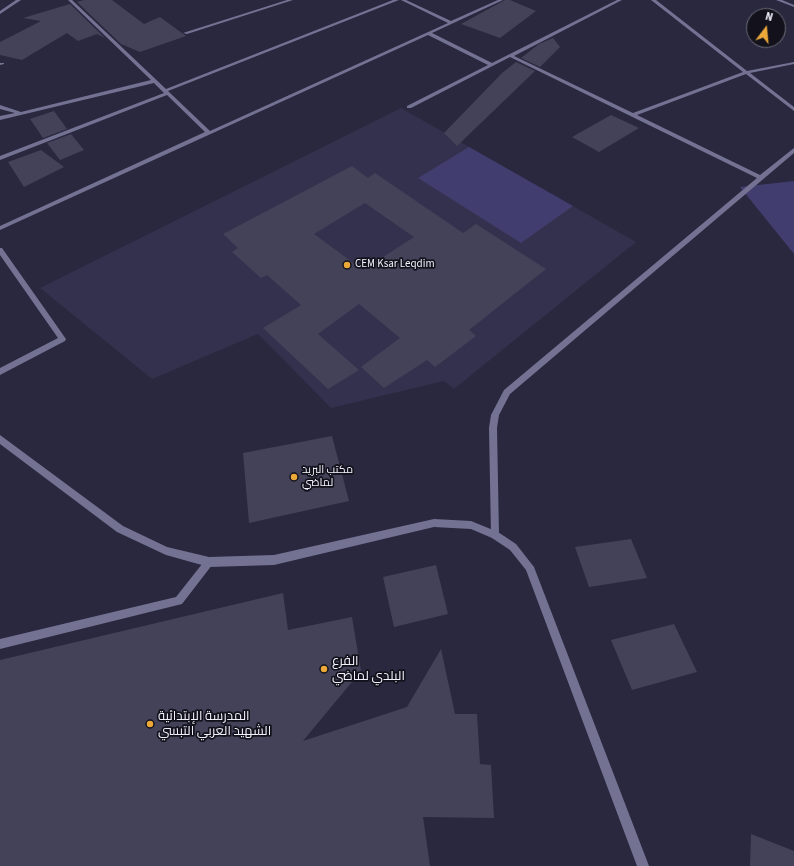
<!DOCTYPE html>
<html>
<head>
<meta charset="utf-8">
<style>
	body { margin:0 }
	#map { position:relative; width:794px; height:866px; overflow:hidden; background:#29283e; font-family:"Source Sans 3",sans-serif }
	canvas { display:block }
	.north { position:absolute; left:746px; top:8px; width:40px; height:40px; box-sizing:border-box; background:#13121c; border:1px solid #6c6c76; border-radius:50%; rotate:16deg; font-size:11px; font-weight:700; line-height:16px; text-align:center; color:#f2f2fd }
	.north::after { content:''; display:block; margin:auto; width:14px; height:18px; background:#eca93a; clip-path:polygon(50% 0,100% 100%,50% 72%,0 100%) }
</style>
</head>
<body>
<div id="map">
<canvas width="794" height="866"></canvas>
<div class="north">N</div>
</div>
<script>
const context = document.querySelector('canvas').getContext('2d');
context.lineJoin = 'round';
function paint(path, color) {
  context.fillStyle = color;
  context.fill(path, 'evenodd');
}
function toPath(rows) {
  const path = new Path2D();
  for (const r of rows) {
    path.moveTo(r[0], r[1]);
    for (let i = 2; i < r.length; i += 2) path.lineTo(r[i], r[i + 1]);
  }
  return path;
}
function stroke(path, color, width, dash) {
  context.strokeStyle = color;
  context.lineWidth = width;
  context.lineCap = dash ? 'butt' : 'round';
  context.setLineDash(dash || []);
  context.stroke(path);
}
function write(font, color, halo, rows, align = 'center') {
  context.font = font + ' "Source Sans 3",Cairo,sans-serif';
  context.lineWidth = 3.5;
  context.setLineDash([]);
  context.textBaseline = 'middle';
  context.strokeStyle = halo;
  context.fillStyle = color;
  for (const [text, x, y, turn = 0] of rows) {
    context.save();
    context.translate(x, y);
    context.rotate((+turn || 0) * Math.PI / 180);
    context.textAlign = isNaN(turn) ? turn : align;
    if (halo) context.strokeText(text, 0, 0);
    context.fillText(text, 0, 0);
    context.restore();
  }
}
paint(toPath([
	[401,108,636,242,454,389,444,381,331,408,258,334,152,379,40,288]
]), '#33314d');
paint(toPath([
	[469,147,573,206,521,243,418,178],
	[794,181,794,254,740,187]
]), '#413d6e');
paint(toPath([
	[84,0,112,0,144,24,160,17,186,36,140,52,121,44,77,2],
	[505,0,510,0,536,11,500,38,461,24],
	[70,4,105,38,97,34,78,41,67,33,22,60,0,55,0,42,41,21,23,18],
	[553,38,560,47,540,67,521,58,539,44],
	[516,62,535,71,457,146,444,133,502,73],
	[54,111,67,129,43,138,30,119],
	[611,115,639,128,599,152,572,137],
	[71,134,84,150,60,160,47,143],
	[41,150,64,167,24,187,8,162],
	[352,166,368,178,375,173,463,233,476,224,546,269,469,330,476,336,435,367,427,360,384,388,361,367,400,338,359,304,318,334,359,370,328,389,263,328,301,305,267,275,261,278,232,252,238,248,223,234],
	[365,203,414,237,363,270,314,234],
	[332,436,349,501,249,523,243,453],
	[631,539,647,578,589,587,575,547],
	[436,565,448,614,394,627,383,577],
	[283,593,288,630,352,617,361,671,303,741,407,707,441,649,455,714,477,714,480,764,491,765,494,818,423,817,430,866,0,866,0,660],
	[674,624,697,672,632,690,611,640],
	[751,834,794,851,794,866,750,866]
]), '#434259');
paint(toPath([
	[16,0,21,0,0,14,0,11,16,0],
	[68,0,72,0,166,89,393,0,399,0,168,91,210,131,448,23,401,0,406,0,451,21,498,0,503,0,432,33,492,63,617,0,622,0,514,56,633,113,743,72,651,0,656,0,747,71,794,62,794,64,750,73,794,107,794,111,746,74,637,115,760,175,794,148,794,153,510,394,499,415,497,428,499,535,498,538,495,539,492,538,491,535,489,428,491,415,504,390,757,178,510,57,411,108,407,108,407,106,488,65,428,35,0,230,0,226,205,132,167,95,0,160,0,156,164,93,154,83,0,120,0,116,15,113,0,109,0,105,21,112,151,80,68,0],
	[287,0,293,0,187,34,183,33,287,0],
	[776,0,782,0,794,5,794,7,776,0],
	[0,63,4,63,4,64,0,65,0,63],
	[0,248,2,248,66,339,65,341,0,375,0,368,58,338,0,255,0,248],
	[209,557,212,559,214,562,212,565,182,604,0,649,0,639,176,597,206,559,209,557]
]), '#737293');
paint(toPath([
	[0,435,123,526,167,547,209,557,274,555,434,519,471,521,498,532,516,544,534,567,649,866,637,866,526,570,510,550,492,538,471,529,434,527,274,565,209,567,166,555,117,532,0,444,0,435]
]), '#737293');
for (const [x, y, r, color] of [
	[347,265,4,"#eca93a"],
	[294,477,4,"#eca93a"],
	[324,669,4,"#eca93a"],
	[150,724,4,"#eca93a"]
]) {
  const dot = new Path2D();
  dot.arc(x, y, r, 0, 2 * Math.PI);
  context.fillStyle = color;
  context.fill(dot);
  stroke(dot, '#13121c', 1.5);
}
write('11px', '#f2f2fd', '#13121c', [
	["CEM Ksar Leqdim",355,265],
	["مكتب البريد",302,471],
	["لماضي",302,484]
], 'left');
write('13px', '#f2f2fd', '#13121c', [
	["الفرع",332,662],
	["البلدي لماضي",332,677],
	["المدرسة الإبتدائية",158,717],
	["الشهيد العربي التبسي",158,732]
], 'left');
</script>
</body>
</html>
